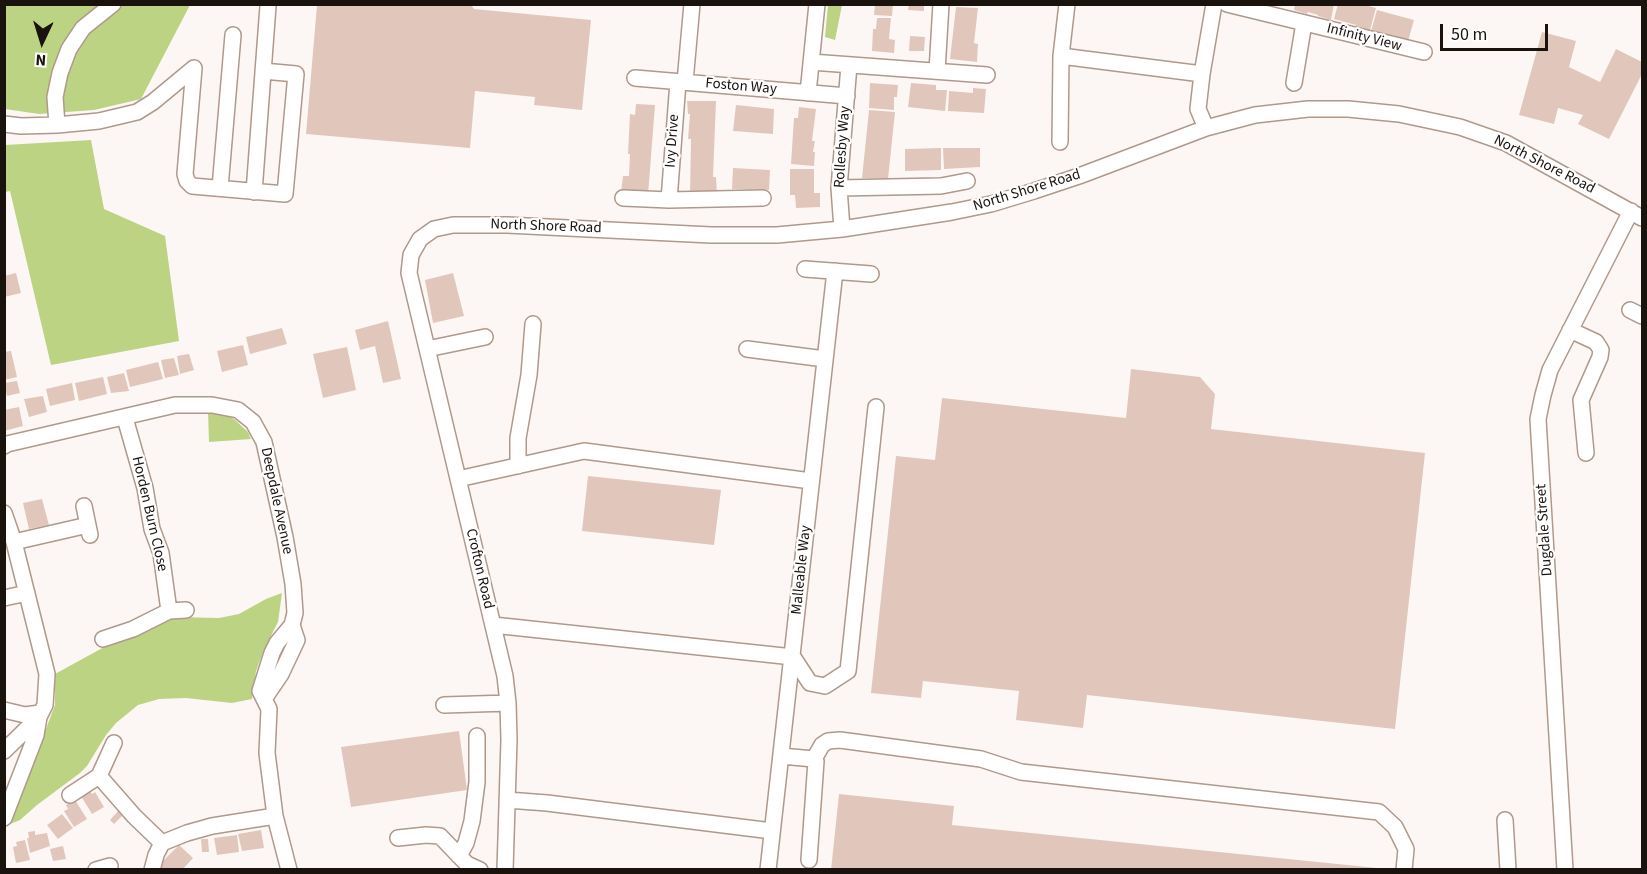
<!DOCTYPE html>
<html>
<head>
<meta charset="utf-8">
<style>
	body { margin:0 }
	#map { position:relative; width:1647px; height:874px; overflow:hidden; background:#fcf7f4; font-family:"Source Sans 3",sans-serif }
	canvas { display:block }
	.frame { position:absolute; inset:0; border:6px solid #1a120d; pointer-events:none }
	.north { position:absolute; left:12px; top:12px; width:60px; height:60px; -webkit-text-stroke:4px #fff; paint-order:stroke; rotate:184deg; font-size:16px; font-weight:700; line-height:24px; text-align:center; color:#1a120d }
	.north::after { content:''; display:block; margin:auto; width:21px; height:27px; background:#1a120d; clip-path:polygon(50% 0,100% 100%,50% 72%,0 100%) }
	.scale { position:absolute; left:1440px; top:24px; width:108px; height:27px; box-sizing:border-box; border:3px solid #1a120d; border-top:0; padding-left:8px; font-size:18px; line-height:21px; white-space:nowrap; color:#1a120d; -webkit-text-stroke:4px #fff; paint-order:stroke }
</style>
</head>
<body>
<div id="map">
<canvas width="1647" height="874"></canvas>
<div class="frame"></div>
<div class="north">N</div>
<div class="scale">50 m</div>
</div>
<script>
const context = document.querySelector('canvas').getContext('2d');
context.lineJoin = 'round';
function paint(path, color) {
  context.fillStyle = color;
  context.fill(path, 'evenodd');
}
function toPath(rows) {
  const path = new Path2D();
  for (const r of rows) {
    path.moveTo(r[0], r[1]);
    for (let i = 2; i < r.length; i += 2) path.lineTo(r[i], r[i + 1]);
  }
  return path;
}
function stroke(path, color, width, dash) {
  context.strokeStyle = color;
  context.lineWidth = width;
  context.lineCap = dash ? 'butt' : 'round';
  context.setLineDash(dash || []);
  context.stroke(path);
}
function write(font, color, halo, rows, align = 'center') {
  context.font = font + ' "Source Sans 3",sans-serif';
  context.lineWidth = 4.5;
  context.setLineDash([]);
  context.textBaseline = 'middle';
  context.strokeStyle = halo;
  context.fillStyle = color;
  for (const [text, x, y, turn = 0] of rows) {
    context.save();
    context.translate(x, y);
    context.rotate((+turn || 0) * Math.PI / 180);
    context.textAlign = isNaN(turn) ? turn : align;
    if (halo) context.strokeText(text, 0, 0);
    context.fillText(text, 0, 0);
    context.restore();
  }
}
paint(toPath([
	[5,5,190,5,141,99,94,110,39,114,5,109],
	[828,5,842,5,835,40,825,37],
	[91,140,104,209,165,236,179,341,51,365,10,191,5,192,5,145],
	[208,411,228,416,234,419,248,432,251,439,209,442],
	[282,593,278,622,263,652,256,671,252,699,232,703,186,698,159,699,138,705,116,723,106,735,87,766,80,773,37,805,20,820,10,824,55,705,55,674,106,646,161,621,177,617,219,618,239,614,266,599]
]), '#bbd382');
paint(toPath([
	[893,4,892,16,874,15,875,5],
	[909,4,924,4,924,11,908,10],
	[1295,4,1334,4,1331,20,1318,16,1318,15,1308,12,1307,14,1294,10],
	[1338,4,1361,4,1376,8,1370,30,1355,27,1356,25,1334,19],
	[317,5,471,5,474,9,591,20,582,110,534,105,535,97,475,91,470,148,306,134],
	[956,7,978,8,974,43,978,44,977,62,950,59],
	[1377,10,1414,20,1408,41,1395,38,1396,36,1371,31],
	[877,18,891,18,889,39,895,40,894,53,872,51,873,29,876,29],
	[1542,32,1576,41,1569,67,1600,82,1616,49,1642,62,1642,74,1609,139,1578,124,1583,115,1558,108,1554,124,1519,115],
	[910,36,925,37,924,51,909,51],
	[870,83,898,85,897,97,894,97,894,110,869,108],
	[911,83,936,85,936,90,947,90,945,111,908,107],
	[973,88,986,89,984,113,948,111,949,91,973,93],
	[687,101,716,101,713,177,716,177,717,194,690,194,691,139,688,139,690,114,688,114],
	[636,104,655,105,648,195,621,192,623,176,629,176,630,154,628,154,630,114,635,115],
	[736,105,774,109,773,134,733,131],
	[799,107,816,109,812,141,815,141,813,152,815,152,814,166,791,164,794,118,798,118],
	[869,110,895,112,888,179,862,178],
	[941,148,941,170,905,171,905,149],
	[943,148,980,148,980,167,944,169],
	[733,168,770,170,769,190,732,189],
	[790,169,814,169,814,193,820,193,820,207,796,208,795,195,790,195],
	[16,273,21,293,4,297,4,276],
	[453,273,464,316,433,323,425,280],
	[388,321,401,379,383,383,375,346,360,350,355,330],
	[282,328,287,344,250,354,246,337],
	[243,345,248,365,222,372,217,351],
	[347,347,356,390,323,398,313,354],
	[11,351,17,377,4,380,4,352],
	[189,354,194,370,180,374,177,356],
	[174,358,179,375,165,378,161,360],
	[158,362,163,379,130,387,126,370],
	[1131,369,1200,377,1215,394,1211,429,1425,453,1395,729,1087,695,1083,728,1016,720,1019,691,923,681,921,698,871,693,896,456,935,460,942,398,1126,418],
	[124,373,129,391,111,393,107,377],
	[103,377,107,394,79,401,75,383],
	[17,381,20,393,7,396,4,383],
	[72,383,75,400,50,406,46,389],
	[43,396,47,412,29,417,24,399],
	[19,407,23,426,4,431,4,410],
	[588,476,721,490,714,545,582,531],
	[42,499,49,525,29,529,23,503],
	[459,731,467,790,351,807,341,747],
	[90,791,92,794,95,792,104,807,92,814,81,796],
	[839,794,954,806,952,825,1377,868,1377,870,831,870],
	[75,800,87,819,74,827,64,811,68,809,66,805],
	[119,810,122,816,114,824,110,820],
	[62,814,73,828,58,839,47,825],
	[261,830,264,848,242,851,238,834],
	[35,831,35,835,47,833,50,846,30,853,27,838,29,838,28,832],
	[237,835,239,852,217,855,214,838],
	[201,839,208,839,209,852,202,852],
	[25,840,30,860,16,863,13,847,17,846,16,842],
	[179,845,193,858,182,870,163,870,159,865],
	[63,846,66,859,53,861,50,849]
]), '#e1c7bb');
const minor = toPath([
	[1227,4,1424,52],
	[1061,56,1202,74],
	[811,62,987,75],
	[194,68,185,174,187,181,192,186,285,194,296,74,263,71],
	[937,71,941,4],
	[635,78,847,96],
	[685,82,692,4],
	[1294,83,1304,23],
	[808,93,817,4],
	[4,124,21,126,57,125,99,121,137,112,153,102,194,68],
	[57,125,55,97,60,73,69,49,83,28,113,4],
	[1206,128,1198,109,1202,74,1214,4],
	[1060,142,1061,56,1067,4],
	[220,188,233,35],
	[839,188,941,186,967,181],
	[254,192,268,6],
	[623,198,669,200,763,198],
	[669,200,678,82],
	[842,229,839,188,849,65],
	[805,269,871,274],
	[1630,310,1642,316],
	[1570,330,1596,342,1601,350,1600,357,1581,400,1586,453],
	[427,349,485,337],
	[747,349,825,359],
	[125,418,145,488,152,529,161,553,169,611],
	[4,446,7,444,175,405,212,405,238,410,253,422,264,442,285,537,293,584,295,613,292,625,277,643,272,653,260,691,269,709,267,753,275,816,289,870],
	[518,466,518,438,529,375,533,324],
	[458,479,584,451,811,481],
	[84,506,90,535],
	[4,513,14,542,47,674,45,705,39,717,36,735,4,818],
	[14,542,88,525],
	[4,598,27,593],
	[493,625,793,657,810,683,825,686,848,671,876,407],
	[103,639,133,629,169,611,186,610],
	[264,699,281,674,297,640,292,625],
	[444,705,508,703],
	[4,710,25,715,40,713],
	[4,751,39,717],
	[781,756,814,759,816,761,809,860],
	[814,759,822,745,828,741,840,740,981,759,1021,772,1379,812,1395,827,1406,849,1404,870],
	[99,776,134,816,162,843],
	[70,795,99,776,114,743],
	[507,800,547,803,772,831],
	[1505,820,1508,870],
	[398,838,426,835,440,836,467,864,480,870],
	[459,856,466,843,472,821,477,782,477,736],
	[96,870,110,866],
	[152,870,156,855,162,843,187,833,212,826,275,816],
	[505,870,509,740,508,703,505,676,409,273,411,255,420,239,434,229,453,225,507,225,711,235,777,235,842,229,952,212,991,204,1034,191,1079,176,1206,128,1255,115,1308,109,1348,109,1399,114,1460,127,1506,143,1642,218],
	[768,870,835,271],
	[1565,870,1538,419,1543,395,1550,370,1631,211]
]);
stroke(minor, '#af998b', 18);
stroke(minor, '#fff', 15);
write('15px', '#1a120d', '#fff', [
	["Infinity View",1364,38,14],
	["Foston Way",741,87,5],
	["Ivy Drive",673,141,-86],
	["Rollesby Way",843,147,-86],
	["North Shore Road",1544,165,27],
	["North Shore Road",1027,191,-17],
	["North Shore Road",546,227,2],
	["Deepdale Avenue",276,501,78],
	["Horden Burn Close",149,514,77],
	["Dugdale Street",1545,530,-94],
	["Crofton Road",479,569,77],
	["Malleable Way",802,570,-84]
]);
</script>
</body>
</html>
